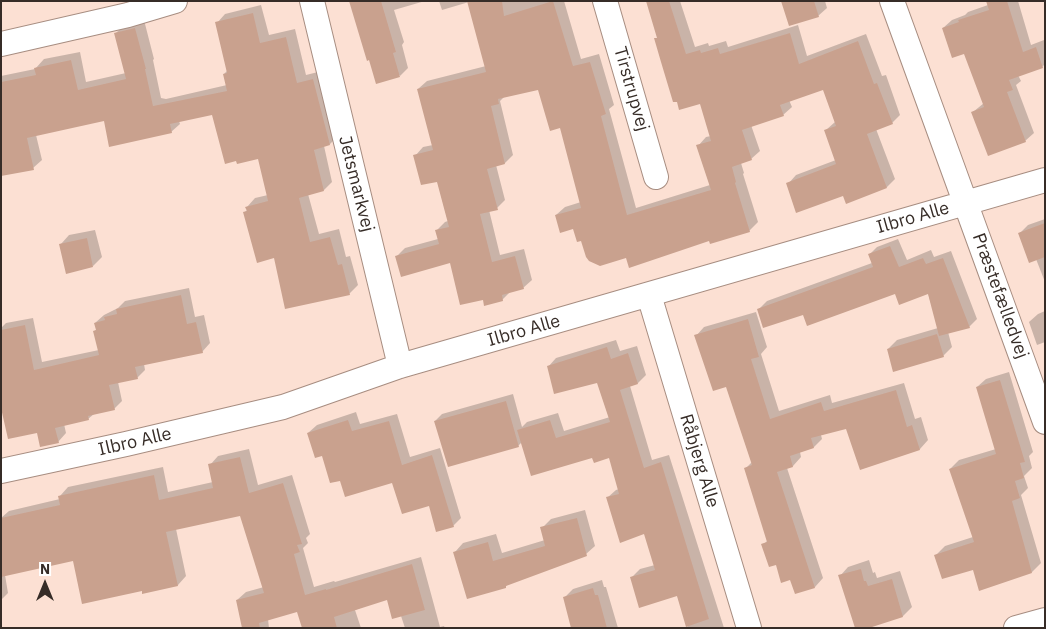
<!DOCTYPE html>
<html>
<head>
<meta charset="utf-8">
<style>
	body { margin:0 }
	#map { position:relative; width:1046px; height:629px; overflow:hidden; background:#fce0d3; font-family:"IBM Plex Sans",sans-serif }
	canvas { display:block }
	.frame { position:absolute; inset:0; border:2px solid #362c27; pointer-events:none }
	.north { position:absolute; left:20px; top:559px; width:50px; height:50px; -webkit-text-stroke:4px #fff; paint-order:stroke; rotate:0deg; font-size:14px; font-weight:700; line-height:20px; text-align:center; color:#362c27 }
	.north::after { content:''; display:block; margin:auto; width:18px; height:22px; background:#362c27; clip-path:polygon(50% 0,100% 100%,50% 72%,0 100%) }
</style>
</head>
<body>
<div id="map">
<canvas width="1046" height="629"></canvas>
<div class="frame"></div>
<div class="north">N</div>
</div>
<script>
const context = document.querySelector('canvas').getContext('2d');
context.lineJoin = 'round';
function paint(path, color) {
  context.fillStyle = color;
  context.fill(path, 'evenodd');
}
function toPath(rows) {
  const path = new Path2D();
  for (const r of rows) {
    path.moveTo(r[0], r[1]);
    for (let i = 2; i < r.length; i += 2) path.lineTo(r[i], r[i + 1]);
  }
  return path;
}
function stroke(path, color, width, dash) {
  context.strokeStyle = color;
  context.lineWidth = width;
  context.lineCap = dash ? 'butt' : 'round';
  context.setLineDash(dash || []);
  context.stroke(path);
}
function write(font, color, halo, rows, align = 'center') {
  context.font = font + ' "IBM Plex Sans",sans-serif';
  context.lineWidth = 4;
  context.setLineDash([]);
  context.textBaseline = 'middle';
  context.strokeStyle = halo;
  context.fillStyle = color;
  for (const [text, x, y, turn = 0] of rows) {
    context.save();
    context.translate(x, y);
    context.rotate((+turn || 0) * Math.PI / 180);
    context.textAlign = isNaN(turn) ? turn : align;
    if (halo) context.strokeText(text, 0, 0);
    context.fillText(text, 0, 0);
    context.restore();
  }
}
paint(toPath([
	[350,1,425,1,394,10,404,42,402,45,408,68,400,76],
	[439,1,564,1,581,59,599,54,614,105,609,109,636,208,710,185,698,146,706,137,711,136,700,102,656,39,658,37,647,1,680,1,695,47,708,43,709,46,726,41,728,47,798,25,807,56,866,34,882,76,886,75,900,115,892,123,876,129,895,179,887,187,844,194,788,184,796,175,836,160,826,130,835,122,824,89,789,100,792,107,783,115,751,125,760,151,751,159,741,163,744,173,743,174,758,222,749,231,626,256,582,239,574,228,556,215,565,207,581,202,561,126,539,88,505,96,500,101,513,155,505,163,496,165,505,200,497,208,489,210,500,255,524,249,532,280,523,288,511,291,502,300,484,298,451,262,397,256,405,248,438,239,436,231,445,222,448,221,437,180,415,156,423,147,433,145,418,89,427,81,486,66,469,2,442,10],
	[783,1,825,1,827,8,818,16],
	[990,1,1018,1,1031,45,1044,40,1045,41,1045,64,1042,67,1018,75,1021,81,1016,85,1034,133,1025,141,973,112,984,103,965,53,943,28,952,20,965,15,968,12,988,5],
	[261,5,269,35,295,29,306,75,322,71,338,136,330,144,324,146,332,182,324,190,308,194,319,234,339,229,346,257,350,256,358,285,349,294,274,257,245,212,247,210,247,207,255,198,268,195,259,157,213,113,179,121,180,124,171,132,105,120,36,135,42,160,33,168,1,175,1,76,35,69,44,59,80,52,86,82,126,73,116,33,124,25,144,20,154,59,153,60,161,98,166,99,227,85,224,74,228,70,217,23,225,14],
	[1045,219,1045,282,1036,259,1019,234,1028,225],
	[95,230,102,257,93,266,61,244,69,235],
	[898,239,907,260,931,250,934,257,951,251,977,319,969,327,948,332,952,347,943,356,888,349,897,340,938,328,928,293,896,293,804,314,759,309,767,301,872,263,869,255,877,247],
	[189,288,195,317,204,315,210,343,202,352,144,364,145,370,137,378,118,382,122,401,114,409,94,414,88,419,64,424,66,433,58,442,38,432,1,403,1,328,6,323,33,318,42,362,99,350,95,331,97,329,95,323,104,315,118,308,125,301],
	[1045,311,1045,342,1037,345,1029,322,1038,314],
	[756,312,767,347,761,354,779,411,830,395,832,403,904,383,915,419,921,417,928,440,920,449,861,469,847,427,821,435,822,439,814,447,800,452,801,457,793,466,787,468,823,578,815,587,796,593,791,579,776,563,763,545,768,540,746,468,752,462,727,385,696,336,704,327],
	[616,340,620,351,637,346,646,375,638,383,630,386,652,460,669,455,724,628,688,628,677,595,631,578,640,569,655,565,644,532,607,498,616,490,619,489,610,456,593,456,522,442,518,446,435,421,442,414,513,394,522,427,527,422,558,413,564,431,610,417,598,381,548,367,556,358],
	[1009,372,1033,452,1029,456,1032,468,1024,476,1028,488,1021,495,1041,563,1032,572,980,589,974,569,936,555,945,546,973,537,950,469,959,460,996,449,977,387,986,379],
	[356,412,360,424,397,414,410,457,440,448,461,518,453,526,430,505,393,481,341,479,308,433,317,425],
	[249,449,258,485,292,475,310,534,306,538,308,543,303,548,314,587,334,581,335,582,421,557,440,627,444,626,445,628,405,628,401,616,387,598,355,610,361,628,304,628,298,610,268,619,269,628,243,628,237,600,246,592,264,587,241,514,176,529,186,576,178,585,143,590,74,560,5,575,8,593,1,600,1,518,9,511,60,499,60,496,68,487,163,467,168,492,213,482,210,465,218,456],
	[585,510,595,546,586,554,508,584,506,586,455,552,463,543,496,534,502,553,545,540,542,528,551,519],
	[869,560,873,573,875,572,877,578,900,571,912,607,903,616,865,628,840,576,848,567],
	[602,580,604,587,606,587,618,628,572,628,564,598,573,589]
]), '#0003');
paint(toPath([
	[349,1,381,1,396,52,393,53,400,77,376,84,369,60,367,61],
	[467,1,502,1,504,16,553,1,573,66,590,62,606,114,601,116,627,215,711,190,696,145,711,141,700,104,679,110,677,102,673,102,661,62,654,38,657,38,646,1,669,1,686,54,700,50,701,53,718,48,720,54,790,33,799,64,858,41,874,84,877,83,893,124,867,134,887,188,846,204,843,196,796,213,786,183,836,164,824,130,836,126,823,90,780,105,784,116,742,130,752,160,732,167,736,182,735,183,750,232,710,244,709,241,629,268,626,258,600,266,589,261,586,257,581,241,577,242,573,229,560,233,555,215,581,208,560,128,550,131,538,90,498,99,499,104,491,106,505,164,487,169,498,210,480,214,492,262,515,256,524,289,502,295,503,301,484,306,483,300,460,305,450,263,401,277,395,256,439,244,435,230,449,227,437,182,421,185,413,155,433,150,417,89,486,72],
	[781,1,814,1,819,17,789,26],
	[986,1,1007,1,1023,52,1036,47,1043,68,1009,80,1013,90,1007,92,1026,142,988,156,971,112,984,107,964,54,952,58,942,28,959,22,958,20,989,10],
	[253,13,260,43,286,37,297,83,313,79,330,145,314,150,324,191,299,198,310,242,330,237,338,265,342,264,350,295,285,309,274,258,257,263,243,212,247,211,245,207,268,201,258,159,237,164,236,161,225,164,212,115,170,124,172,133,109,147,104,121,27,138,34,170,1,176,1,82,36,75,34,68,71,60,78,90,126,79,114,33,135,28,146,69,145,69,153,106,227,91,223,74,227,73,215,22],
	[1045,223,1045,257,1029,263,1018,233],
	[87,238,93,267,66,274,59,244],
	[890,246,899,267,923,258,926,264,943,258,970,328,939,336,928,294,899,305,895,294,807,326,803,315,763,328,757,309,873,267,868,254],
	[181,295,187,324,196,322,203,353,135,367,138,379,109,385,115,410,88,416,89,420,55,428,59,443,40,447,37,433,8,439,1,408,1,330,25,325,34,370,99,355,93,331,96,330,94,323,105,320,104,317,117,314,116,309],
	[748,319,759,357,751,359,770,419,821,402,824,411,896,390,907,427,912,425,920,450,860,470,846,429,811,438,814,448,790,456,793,467,777,472,815,588,795,594,790,580,781,583,776,565,769,567,761,544,767,542,744,468,752,465,726,387,713,391,694,335],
	[937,334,944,357,893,372,887,349],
	[607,347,611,359,628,353,638,384,620,390,644,468,661,462,709,619,686,627,677,596,639,608,630,577,655,570,644,534,620,543,606,497,619,494,609,458,594,463,592,458,531,476,517,430,550,420,556,438,610,422,597,383,554,394,547,366],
	[1000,380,1025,462,1020,463,1024,478,1015,481,1020,498,1012,501,1032,573,979,591,973,570,942,579,934,555,974,542,949,469,996,454,976,387],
	[506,401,519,447,448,467,434,421],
	[348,420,352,431,389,421,402,465,432,455,454,527,436,532,429,506,402,514,392,483,345,497,340,481,330,483,322,456,315,458,307,433],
	[240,457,249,493,283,483,302,544,297,545,300,552,294,554,305,595,326,589,326,590,412,564,425,610,392,619,387,600,334,617,337,628,302,628,297,612,259,623,260,628,242,628,236,600,264,593,240,516,166,532,178,586,142,594,142,591,82,604,73,561,1,577,1,518,60,505,58,496,154,475,159,500,213,488,208,464],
	[577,518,587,556,506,586,506,588,467,599,453,552,488,542,493,561,545,546,540,527],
	[861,569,864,581,866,581,868,586,892,579,903,617,869,628,855,628,838,575],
	[593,588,595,595,598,595,607,628,571,628,563,597]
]), '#c9a18e');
const minor = toPath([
	[312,1,400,366],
	[605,1,656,177],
	[892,1,1045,422],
	[1,44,128,15,175,1],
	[649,295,749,628],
	[1,471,126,444,283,407,400,366,1045,180],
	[1016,628,1045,620]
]);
stroke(minor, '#a78d81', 26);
stroke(minor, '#fff', 24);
write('18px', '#362c27', '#fff', [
	["Tirstrupvej",631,89,74],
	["Jetsmarkvej",356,184,76],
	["Ilbro Alle",913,218,-16],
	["Præstefælledvej",1000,296,70],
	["Ilbro Alle",524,331,-16],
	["Ilbro Alle",135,442,-13],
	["Råbjerg Alle",699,461,73]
]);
</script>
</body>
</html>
